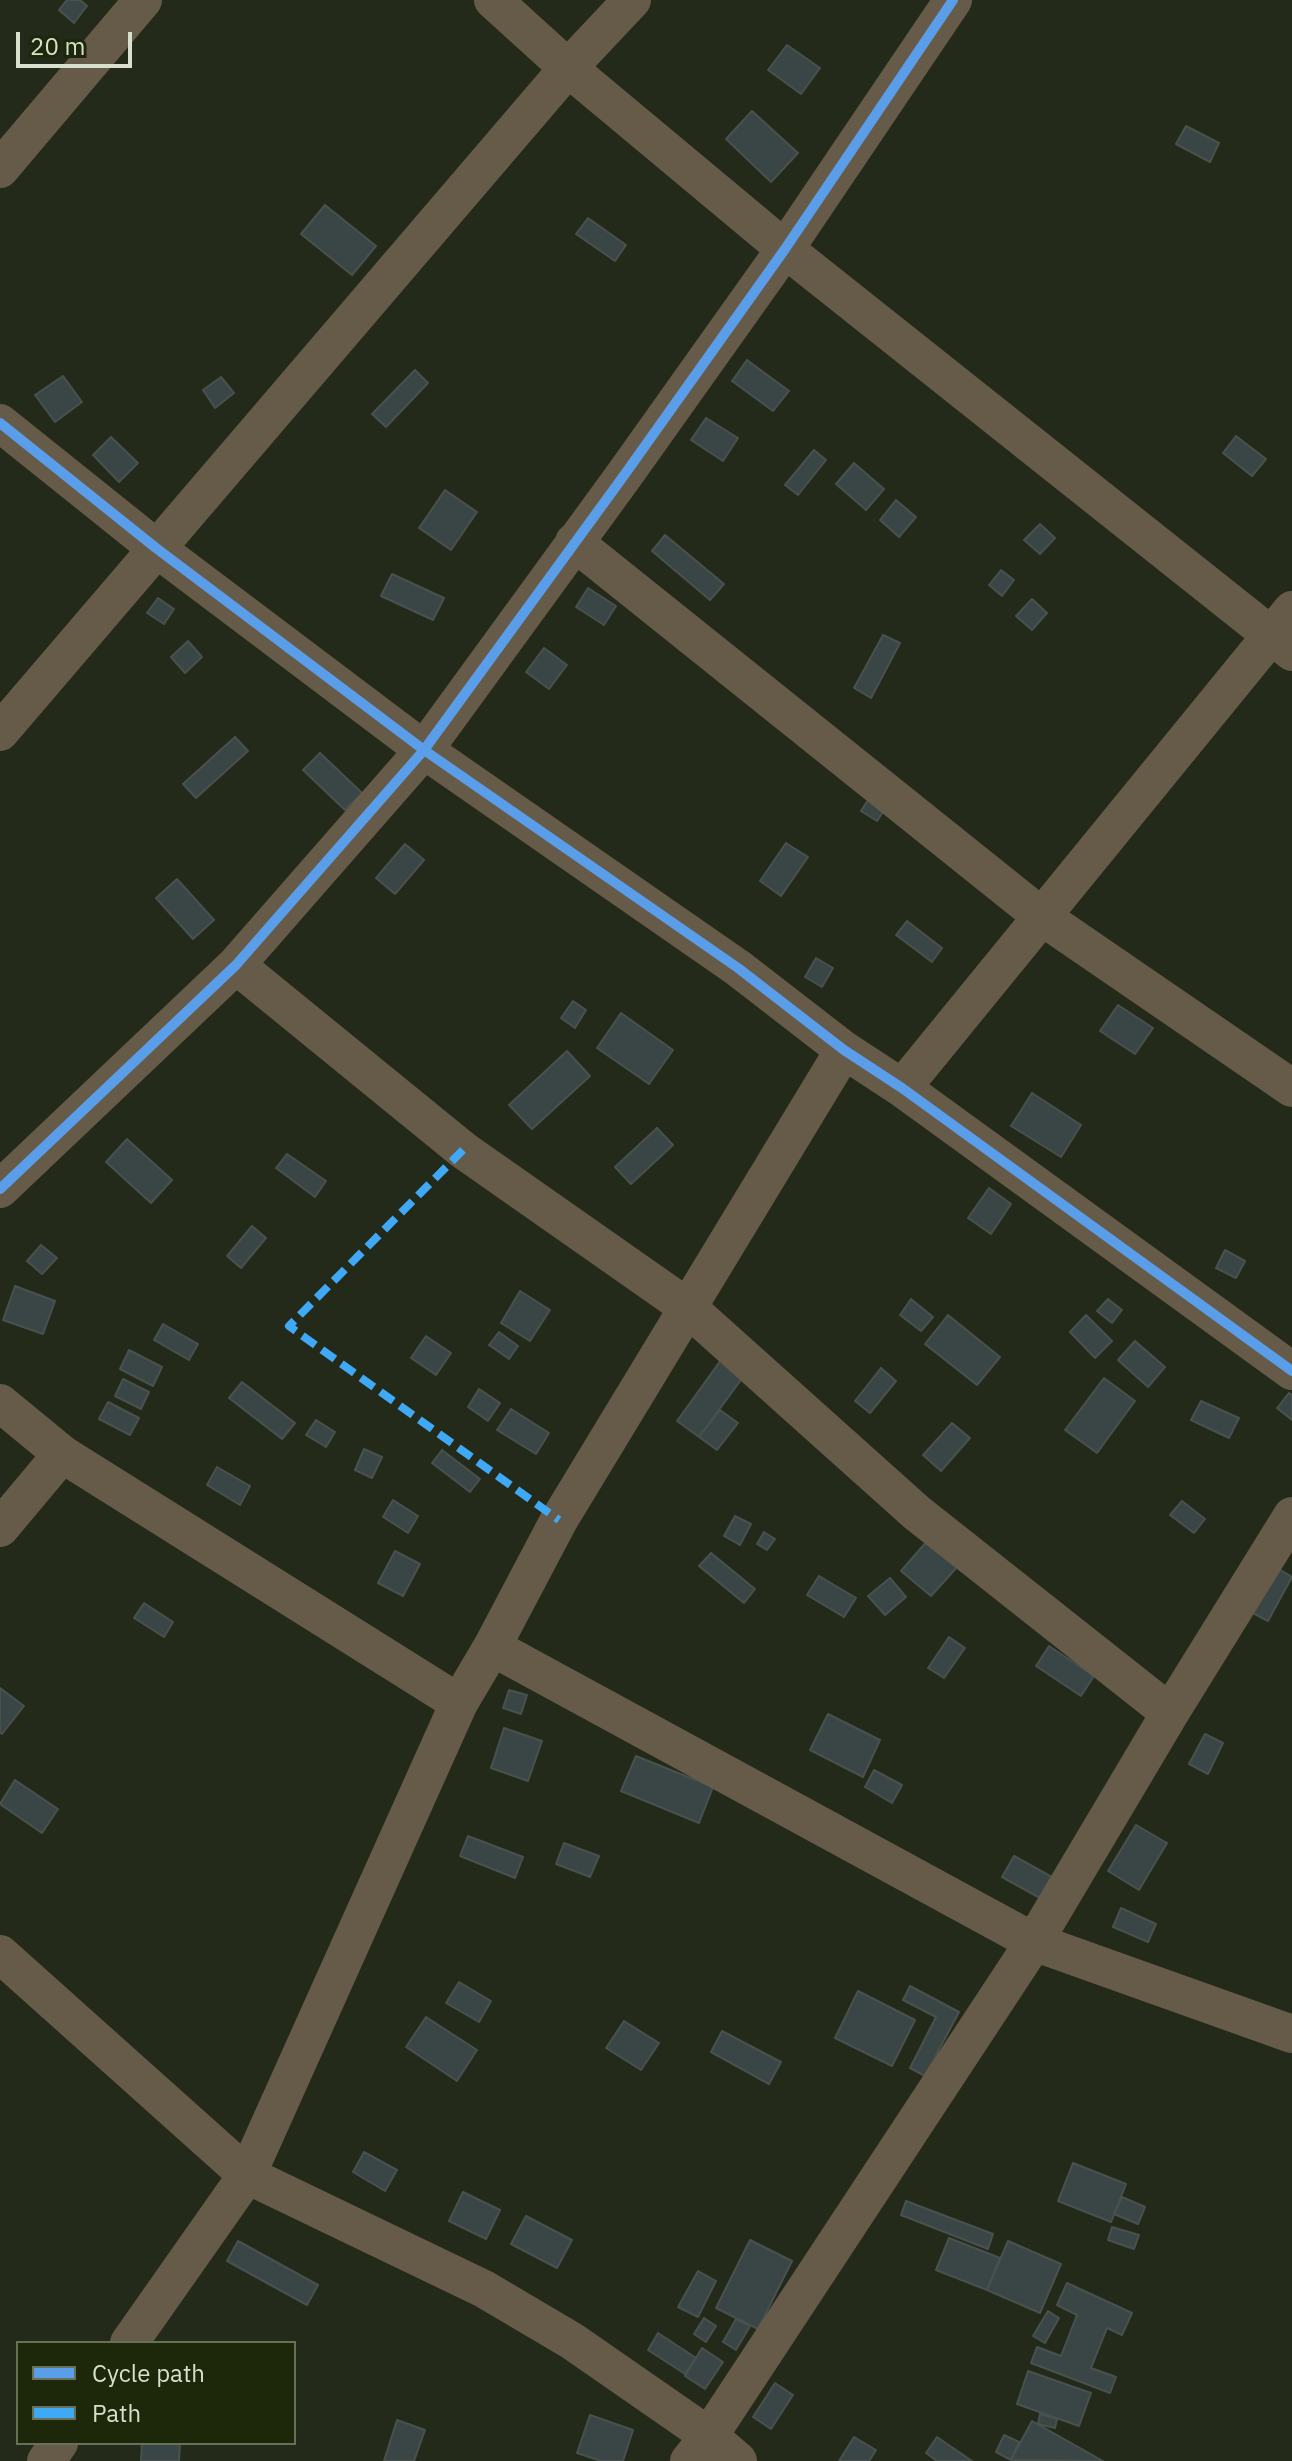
<!DOCTYPE html>
<html>
<head>
<meta charset="utf-8">
<style>
	body { margin:0 }
	#map { position:relative; width:1292px; height:2461px; overflow:hidden; background:#242a1a; font-family:"IBM Plex Sans",sans-serif }
	canvas { display:block }
	.legend { position:absolute; left:16px; top:2341px; width:280px; height:104px; box-sizing:border-box; background:#1d2709; border:2px solid #677157; margin:0; padding:10px 14px; list-style:none; font-size:24px; color:#d7dfcd }
	.legend li { display:flex; align-items:center; gap:16px; height:40px }
	.legend b { width:40px; border:2px solid #677157 }
	.scale { position:absolute; left:16px; top:32px; width:116px; height:36px; box-sizing:border-box; border:4px solid #d7dfcd; border-top:0; padding-left:10px; font-size:24px; line-height:28px; white-space:nowrap; color:#d7dfcd; -webkit-text-stroke:6px #1d2709; paint-order:stroke }
</style>
</head>
<body>
<div id="map">
<canvas width="1292" height="2461"></canvas>
<ul class="legend">
<li><b style="height:10px;background:#5a9eea"></b>Cycle path</li>
<li><b style="height:10px;background:#3fa9f5"></b>Path</li>
</ul>
<div class="scale">20 m</div>
</div>
<script>
const context = document.querySelector('canvas').getContext('2d');
context.lineJoin = 'round';
function paint(path, color) {
  context.fillStyle = color;
  context.fill(path, 'evenodd');
}
function toPath(rows) {
  const path = new Path2D();
  for (const r of rows) {
    path.moveTo(r[0], r[1]);
    for (let i = 2; i < r.length; i += 2) path.lineTo(r[i], r[i + 1]);
  }
  return path;
}
function stroke(path, color, width, dash) {
  context.strokeStyle = color;
  context.lineWidth = width;
  context.lineCap = dash ? 'butt' : 'round';
  context.setLineDash(dash || []);
  context.stroke(path);
}
const building = toPath([
	[67,0,80,0,87,6,74,23,59,10,67,0],
	[787,45,820,68,801,94,768,70,787,45],
	[752,111,798,153,771,182,726,139,752,111],
	[1186,126,1219,143,1210,162,1176,144,1186,126],
	[325,205,376,246,352,275,301,234,325,205],
	[588,218,626,245,615,261,576,234,588,218],
	[747,360,789,391,773,411,732,381,747,360],
	[415,370,428,383,386,427,372,414,415,370],
	[63,376,82,402,55,422,35,395,63,376],
	[221,377,234,393,215,408,203,390,221,377],
	[706,418,738,438,723,461,691,440,706,418],
	[1236,436,1266,459,1252,476,1223,453,1236,436],
	[111,437,138,463,119,482,93,455,111,437],
	[814,450,826,460,798,495,785,485,814,450],
	[854,463,884,489,866,510,836,484,854,463],
	[445,490,477,512,451,550,419,528,445,490],
	[896,500,916,517,899,537,880,520,896,500],
	[1040,524,1055,538,1040,554,1024,540,1040,524],
	[665,535,724,584,710,600,652,551,665,535],
	[1001,570,1014,580,1002,596,989,585,1001,570],
	[392,574,444,598,433,620,381,596,392,574],
	[588,588,616,606,604,625,576,607,588,588],
	[158,598,174,609,164,624,147,613,158,598],
	[1032,599,1047,613,1032,630,1016,616,1032,599],
	[883,635,900,643,871,698,854,688,883,635],
	[188,641,202,657,185,673,171,657,188,641],
	[544,648,567,665,549,689,526,672,544,648],
	[235,737,248,751,196,798,183,784,235,737],
	[320,753,362,793,345,810,303,770,320,753],
	[873,792,889,803,877,821,861,811,873,792],
	[786,843,808,857,781,896,760,881,786,843],
	[405,844,424,860,395,894,376,878,405,844],
	[177,879,214,920,193,939,156,898,177,879],
	[907,921,942,948,932,962,896,935,907,921],
	[816,958,833,968,822,987,805,977,816,958],
	[573,1001,586,1010,575,1028,561,1018,573,1001],
	[1118,1005,1153,1028,1135,1054,1100,1031,1118,1005],
	[621,1013,673,1050,649,1084,597,1048,621,1013],
	[567,1051,590,1076,532,1129,509,1105,567,1051],
	[1032,1093,1081,1125,1061,1157,1011,1126,1032,1093],
	[657,1128,673,1145,631,1184,615,1167,657,1128],
	[127,1139,172,1180,151,1203,106,1162,127,1139],
	[287,1154,326,1181,315,1197,276,1168,287,1154],
	[989,1188,1011,1204,991,1234,968,1218,989,1188],
	[252,1226,266,1238,241,1268,227,1256,252,1226],
	[41,1245,57,1258,42,1274,27,1261,41,1245],
	[1225,1250,1245,1261,1236,1278,1216,1268,1225,1250],
	[15,1286,55,1301,43,1334,3,1320,15,1286],
	[520,1291,550,1310,530,1341,501,1323,520,1291],
	[911,1299,933,1317,921,1331,900,1315,911,1299],
	[1108,1299,1122,1310,1112,1323,1097,1311,1108,1299],
	[948,1315,1000,1357,977,1385,925,1344,948,1315],
	[1086,1315,1112,1341,1095,1358,1070,1332,1086,1315],
	[163,1324,198,1344,189,1360,154,1340,163,1324],
	[499,1332,518,1346,509,1359,489,1345,499,1332],
	[426,1336,451,1353,436,1375,411,1358,426,1336],
	[1135,1341,1165,1367,1148,1387,1118,1360,1135,1341],
	[129,1350,162,1367,153,1386,120,1369,129,1350],
	[726,1353,749,1369,699,1437,677,1421,726,1353],
	[881,1368,896,1381,870,1413,855,1401,881,1368],
	[1104,1378,1135,1401,1097,1453,1065,1430,1104,1378],
	[123,1379,149,1392,141,1409,115,1396,123,1379],
	[242,1382,295,1423,282,1439,229,1398,242,1382],
	[479,1389,500,1403,488,1421,468,1407,479,1389],
	[1289,1393,1292,1395,1292,1420,1277,1408,1289,1393],
	[1201,1401,1239,1418,1229,1438,1191,1420,1201,1401],
	[108,1402,139,1418,130,1435,99,1419,108,1402],
	[511,1409,549,1433,536,1454,497,1430,511,1409],
	[720,1410,738,1423,717,1450,699,1437,720,1410],
	[316,1420,335,1432,326,1447,306,1435,316,1420],
	[952,1423,970,1438,941,1471,923,1455,952,1423],
	[364,1449,382,1457,372,1478,355,1470,364,1449],
	[442,1450,480,1479,470,1492,432,1463,442,1450],
	[217,1467,250,1486,240,1505,207,1485,217,1467],
	[393,1500,418,1516,408,1533,383,1517,393,1500],
	[1182,1501,1205,1519,1194,1533,1170,1515,1182,1501],
	[735,1516,751,1524,740,1545,724,1536,735,1516],
	[764,1532,775,1539,767,1550,757,1544,764,1532],
	[928,1540,958,1566,931,1596,901,1571,928,1540],
	[395,1551,420,1564,403,1596,378,1583,395,1551],
	[711,1553,755,1589,744,1603,699,1566,711,1553],
	[1272,1565,1292,1577,1268,1621,1249,1611,1272,1565],
	[819,1576,856,1598,844,1617,807,1595,819,1576],
	[890,1578,906,1597,885,1615,868,1596,890,1578],
	[144,1603,173,1622,164,1637,134,1618,144,1603],
	[949,1637,965,1648,944,1678,928,1668,949,1637],
	[1049,1646,1094,1676,1081,1696,1036,1666,1049,1646],
	[0,1688,24,1706,2,1734,0,1732,0,1688],
	[509,1690,527,1695,521,1714,503,1708,509,1690],
	[828,1714,880,1740,863,1777,810,1750,828,1714],
	[504,1728,542,1741,528,1781,491,1768,504,1728],
	[1205,1734,1223,1743,1208,1774,1189,1764,1205,1734],
	[636,1756,713,1787,699,1823,621,1791,636,1756],
	[874,1770,902,1785,892,1803,865,1787,874,1770],
	[15,1780,58,1809,42,1833,0,1804,15,1780],
	[1136,1825,1167,1843,1139,1890,1108,1871,1136,1825],
	[468,1836,523,1857,515,1878,460,1856,468,1836],
	[564,1843,599,1856,590,1877,556,1864,564,1843],
	[1014,1856,1052,1877,1040,1898,1002,1877,1014,1856],
	[1121,1908,1156,1924,1148,1942,1113,1927,1121,1908],
	[459,1982,491,2001,479,2022,446,2003,459,1982],
	[910,1986,959,2012,925,2076,910,2068,936,2017,903,2000,910,1986],
	[858,1991,915,2020,892,2066,835,2038,858,1991],
	[426,2017,477,2050,457,2081,406,2047,426,2017],
	[624,2021,659,2043,641,2070,606,2048,624,2021],
	[722,2031,781,2062,769,2084,711,2052,722,2031],
	[364,2152,397,2170,385,2191,353,2172,364,2152],
	[1073,2163,1126,2184,1111,2222,1058,2201,1073,2163],
	[463,2192,500,2210,486,2239,449,2221,463,2192],
	[1122,2197,1145,2207,1138,2224,1114,2214,1122,2197],
	[906,2201,993,2234,988,2249,901,2215,906,2201],
	[526,2216,572,2240,557,2268,511,2244,526,2216],
	[1112,2227,1139,2235,1134,2249,1108,2240,1112,2227],
	[949,2238,1000,2258,987,2290,936,2270,949,2238],
	[750,2240,792,2261,758,2329,716,2308,750,2240],
	[238,2241,318,2285,307,2305,227,2261,238,2241],
	[1008,2241,1061,2264,1040,2313,987,2290,1008,2241],
	[698,2271,716,2281,698,2317,678,2307,698,2271],
	[1067,2283,1132,2313,1122,2335,1107,2328,1091,2368,1116,2377,1110,2393,1031,2363,1037,2347,1061,2356,1077,2315,1057,2305,1067,2283],
	[1048,2311,1059,2318,1045,2343,1033,2336,1048,2311],
	[704,2318,716,2326,706,2342,694,2334,704,2318],
	[736,2319,750,2326,736,2350,723,2342,736,2319],
	[658,2333,696,2358,685,2374,648,2350,658,2333],
	[702,2348,723,2362,705,2389,685,2376,702,2348],
	[1028,2371,1091,2393,1079,2426,1017,2404,1028,2371],
	[775,2383,793,2395,771,2429,753,2417,775,2383],
	[1040,2414,1057,2419,1055,2428,1038,2424,1040,2414],
	[590,2415,633,2430,623,2461,601,2461,577,2453,590,2415],
	[397,2420,425,2430,414,2461,384,2461,397,2420],
	[1032,2421,1103,2461,1011,2460,1032,2421],
	[1004,2435,1019,2442,1011,2460,996,2452,1004,2435],
	[854,2437,876,2450,869,2461,839,2461,854,2437],
	[937,2437,972,2461,937,2461,926,2453,937,2437],
	[142,2443,180,2443,179,2461,141,2461,142,2443]
]);
paint(building, '#3a4645');
stroke(building, '#49514f', 2);
stroke(toPath([
	[493,0,568,68,785,249,1292,652],
	[0,169,143,0],
	[0,423,156,548,424,750,738,968,844,1050,902,1088,1292,1371],
	[574,542,1041,916,1292,1088],
	[0,732,568,68,632,0],
	[236,965,463,1150,687,1307,917,1513,1170,1713],
	[902,1088,1292,610],
	[0,1189,236,965,424,750,625,474,785,249,953,0],
	[0,1403,62,1454,459,1703],
	[0,1528,62,1454],
	[492,1647,1034,1942,1292,2034],
	[0,1954,247,2175,484,2289,572,2341,709,2436,738,2461],
	[129,2343,247,2175,459,1703,492,1647,559,1520,844,1050],
	[46,2461,59,2443],
	[689,2461,709,2436,1034,1942,1170,1713,1292,1516]
]), '#665b48', 38);
stroke(toPath([
	[463,1150,289,1326,559,1520]
]), '#3fa9f5', 8, [16, 8]);
stroke(toPath([
	[0,423,156,548,424,750,738,968,844,1050,902,1088,1292,1371],
	[0,1189,236,965,424,750,625,474,785,249,953,0]
]), '#5a9eea', 10);
</script>
</body>
</html>
